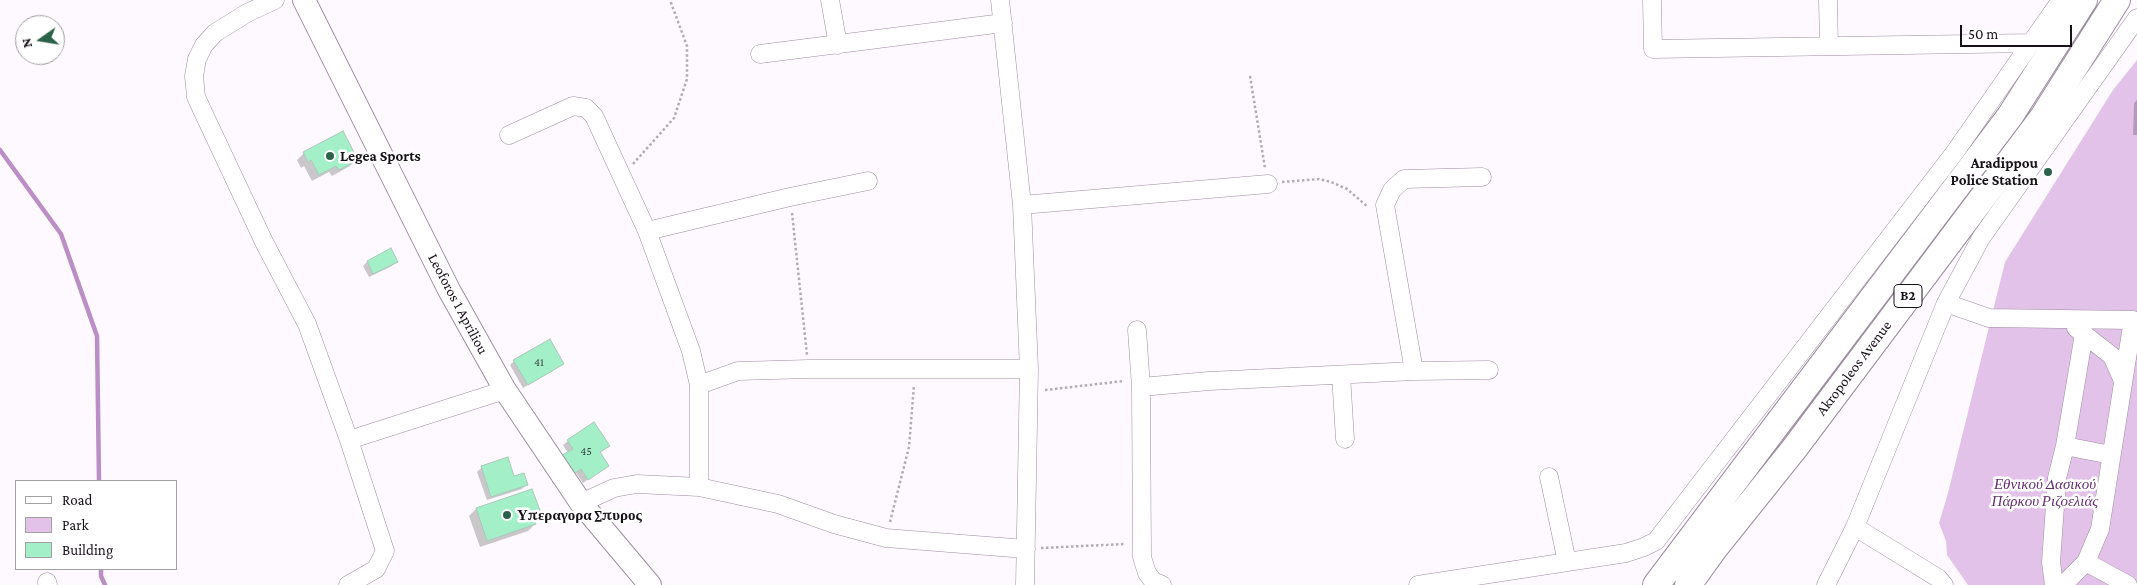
<!DOCTYPE html>
<html>
<head>
<meta charset="utf-8">
<style>
	body { margin:0 }
	#map { position:relative; width:2137px; height:585px; overflow:hidden; background:#fdf9fe; font-family:"Crimson Pro",serif }
	canvas { display:block }
	.legend { position:absolute; left:15px; top:480px; width:162px; height:90px; box-sizing:border-box; background:#fff; border:1px solid #a2a0a3; margin:0; padding:6px 9px; list-style:none; font-size:15px; color:#171118 }
	.legend li { display:flex; align-items:center; gap:10px; height:25px }
	.legend b { width:25px; border:1px solid #a2a0a3 }
	.north { position:absolute; left:15px; top:15px; width:50px; height:50px; box-sizing:border-box; background:#fff; border:1px solid #a2a0a3; border-radius:50%; rotate:257deg; font-size:14px; font-weight:700; line-height:20px; text-align:center; color:#171118 }
	.north::after { content:''; display:block; margin:auto; width:18px; height:22px; background:#2c6249; clip-path:polygon(50% 0,100% 100%,50% 72%,0 100%) }
	.scale { position:absolute; left:1960px; top:25px; width:112px; height:22px; box-sizing:border-box; border:2px solid #171118; border-top:0; padding-left:6px; font-size:15px; line-height:18px; white-space:nowrap; color:#171118; -webkit-text-stroke:4px #fff; paint-order:stroke }
</style>
</head>
<body>
<div id="map">
<canvas width="2137" height="585"></canvas>
<ul class="legend">
<li><b style="height:6px;background:#fff"></b>Road</li>
<li><b style="height:14px;background:#e3c2ea"></b>Park</li>
<li><b style="height:14px;background:#a3efc8"></b>Building</li>
</ul>
<div class="north">N</div>
<div class="scale">50 m</div>
</div>
<script>
const context = document.querySelector('canvas').getContext('2d');
context.lineJoin = 'round';
function paint(path, color) {
  context.fillStyle = color;
  context.fill(path, 'evenodd');
}
function toPath(rows) {
  const path = new Path2D();
  for (const r of rows) {
    path.moveTo(r[0], r[1]);
    for (let i = 2; i < r.length; i += 2) path.lineTo(r[i], r[i + 1]);
  }
  return path;
}
function stroke(path, color, width, dash) {
  context.strokeStyle = color;
  context.lineWidth = width;
  context.lineCap = dash ? 'butt' : 'round';
  context.setLineDash(dash || []);
  context.stroke(path);
}
function write(font, color, halo, rows, align = 'center') {
  context.font = font + ' "Crimson Pro",serif';
  context.lineWidth = 5;
  context.setLineDash([]);
  context.textBaseline = 'middle';
  context.strokeStyle = halo;
  context.fillStyle = color;
  for (const [text, x, y, turn = 0] of rows) {
    context.save();
    context.translate(x, y);
    context.rotate((+turn || 0) * Math.PI / 180);
    context.textAlign = isNaN(turn) ? turn : align;
    if (halo) context.strokeText(text, 0, 0);
    context.fillText(text, 0, 0);
    context.restore();
  }
}
paint(toPath([
	[2137,60,2137,585,1968,585,1947,555,1946,541,1939,523,1948,493,2005,262,2113,90]
]), '#e3c2ea');
paint(toPath([
	[2137,100,2137,135,2133,135,2134,103],
	[342,133,357,159,350,166,332,176,329,172,312,181,304,166,301,168,297,160,304,153],
	[390,250,396,261,392,266,369,277,363,266,367,262],
	[514,361,562,364,523,388,510,365],
	[568,441,608,446,599,453,607,466,583,483,576,473,569,477,568,453,563,445],
	[482,467,514,478,527,484,522,489,487,500,477,472],
	[532,491,539,513,533,519,535,524,528,531,480,547,469,516,476,509]
]), '#0003');
stroke(toPath([
	[0,150,61,234,97,336,99,481],
	[101,569,101,576,105,585]
]), '#bb8ec5', 4.5);
const building = toPath([
	[343,131,358,160,339,170,336,166,319,175,311,160,308,162,303,152,343,131],
	[391,248,398,262,373,274,367,261,391,248],
	[550,339,564,364,528,385,513,360,550,339],
	[594,422,610,446,600,452,609,466,588,480,581,469,574,474,562,455,573,449,567,440,594,422],
	[508,457,514,476,524,473,528,485,491,497,481,466,508,457],
	[532,489,541,513,533,516,536,524,487,541,476,508,532,489]
]);
paint(building, '#a3efc8');
stroke(building, '#acc6b8', 1);
const minor = toPath([
	[275,0,247,13,215,33,204,45,197,59,194,76,196,97,264,242,307,324,349,440,385,551,376,569,348,585],
	[830,0,838,45],
	[1000,0,1022,205,1029,369,1025,585],
	[1652,0,1653,49,2032,43],
	[1828,0,1829,46],
	[760,54,1003,23],
	[509,135,573,106,586,108,594,116,647,231,691,351,699,385,699,487],
	[1022,205,1268,184],
	[647,231,790,197,868,181],
	[1946,303,1989,318,2133,320,2100,529,2086,562,2063,585],
	[2076,328,2112,356,2123,381],
	[1137,330,1141,387,1142,557,1147,573,1153,581,1162,585],
	[1414,371,1385,205,1392,190,1404,179,1482,177],
	[1341,375,1345,439],
	[699,385,738,371,809,369,1029,369],
	[1141,387,1209,381,1414,371,1489,370],
	[349,440,505,390],
	[2065,446,2111,455],
	[1549,477,1567,562],
	[581,503,614,488,637,484,699,487,778,504,834,524,886,538,1026,549],
	[1855,527,1938,578,1944,585],
	[2086,562,2128,585],
	[47,582,48,585],
	[1418,585,1626,553,1644,547,1656,541,1955,152,2061,0],
	[1826,585,1855,527,1946,303,1981,238,2137,18],
	[2054,585,2051,562,2057,478,2065,446,2084,334]
]);
const major = toPath([
	[304,0,449,290,505,390,581,503,650,585]
]);
const highway = toPath([
	[1656,585,2010,116,2084,0],
	[1688,585,1714,549,1794,449,2043,117,2117,0]
]);
stroke(minor, '#9d8da0', 19);
stroke(major, '#9d8da0', 24);
stroke(highway, '#9d8da0', 28);
stroke(toPath([
	[1250,76,1265,168],
	[633,164,674,118,687,79,687,46,670,0],
	[1282,182,1319,179,1331,182,1347,189,1368,207],
	[792,213,807,355],
	[1045,390,1124,381],
	[890,522,909,447,914,385],
	[1041,548,1125,544]
]), '#b1acb2', 2.5, [2.5, 2.5]);
stroke(minor, '#fff', 18);
stroke(major, '#fff', 22);
stroke(highway, '#fff', 26);
for (const [x, y, r, color] of [
	[330,156,5,"#2c6249"],
	[2048,172,5,"#2c6249"],
	[507,515,5,"#2c6249"]
]) {
  const dot = new Path2D();
  dot.arc(x, y, r, 0, 2 * Math.PI);
  context.fillStyle = color;
  context.fill(dot);
  stroke(dot, '#fff', 2);
}
write('12px', '#3a4844', null, [
	["41",539,362],
	["45",586,451]
]);
for (const [x, y, w] of [
	[1908,296,28]
]) {
  const box = new Path2D();
  box.roundRect(x - w / 2, y - 11.5, w, 23, 4);
  context.fillStyle = '#fff';
  context.fill(box);
  stroke(box, '#171118', 1);
}
write('bold 14px', '#171118', null, [
	["B2",1908,296]
]);
write('bold 15px', '#171118', '#fff', [
	["Legea Sports",340,156],
	["Aradippou",2038,163,"right"],
	["Police Station",2038,180,"right"],
	["Υπεραγορα Σπυρος",517,515]
], 'left');
write('15px', '#171118', '#fff', [
	["Leoforos 1 Apriliou",458,304,62],
	["Akropoleos Avenue",1854,368,-53]
]);
write('italic 15px', '#662f72', '#fff', [
	["Εθνικού Δασικού",2045,484],
	["Πάρκου Ριζοελιάς",2045,501]
]);
</script>
</body>
</html>
